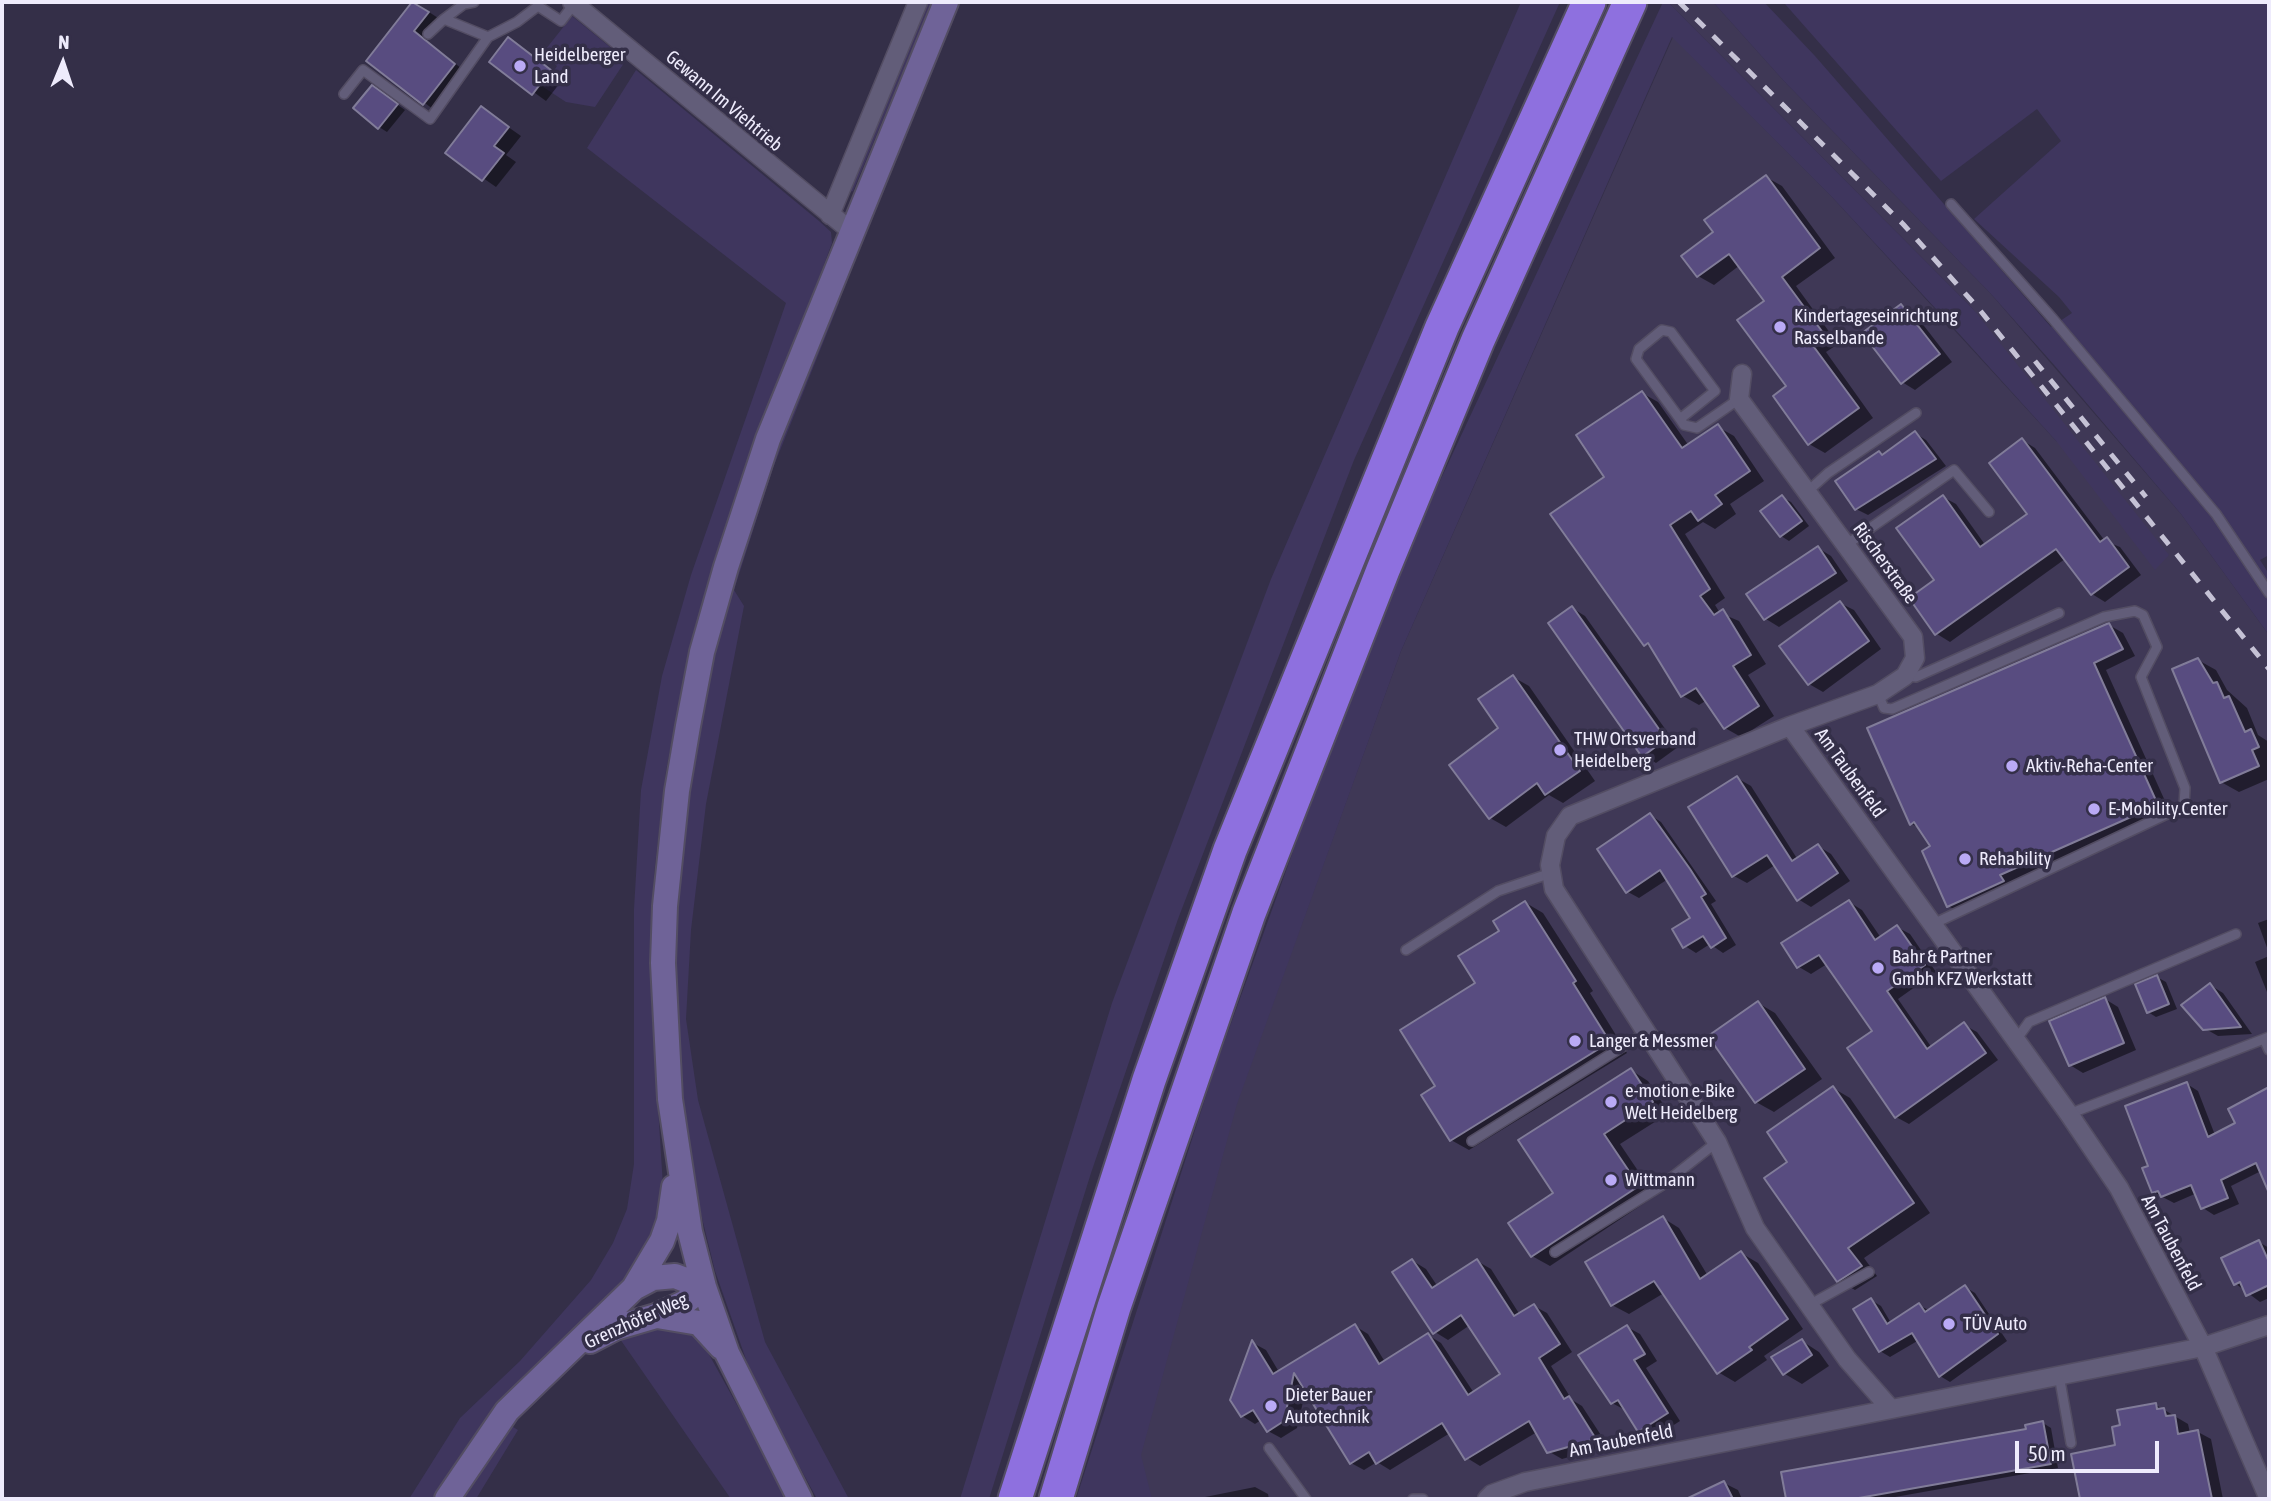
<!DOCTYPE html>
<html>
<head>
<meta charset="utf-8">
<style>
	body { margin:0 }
	#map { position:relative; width:2271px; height:1501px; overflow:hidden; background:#342f48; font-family:"Asap Condensed",sans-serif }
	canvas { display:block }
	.frame { position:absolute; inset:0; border:4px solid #eeebfc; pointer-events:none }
	.north { position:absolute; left:28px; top:28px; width:70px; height:70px; -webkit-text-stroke:5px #342f48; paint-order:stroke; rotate:2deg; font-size:19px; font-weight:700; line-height:28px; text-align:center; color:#eeebfc }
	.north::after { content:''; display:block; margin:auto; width:24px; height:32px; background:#eeebfc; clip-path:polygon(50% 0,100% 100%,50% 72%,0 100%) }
	.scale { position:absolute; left:2015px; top:1441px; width:144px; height:32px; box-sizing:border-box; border:4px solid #eeebfc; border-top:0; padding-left:9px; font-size:21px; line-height:24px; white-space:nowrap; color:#eeebfc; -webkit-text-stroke:5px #342f48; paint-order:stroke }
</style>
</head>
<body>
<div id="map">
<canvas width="2271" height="1501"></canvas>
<div class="frame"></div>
<div class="north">N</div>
<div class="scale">50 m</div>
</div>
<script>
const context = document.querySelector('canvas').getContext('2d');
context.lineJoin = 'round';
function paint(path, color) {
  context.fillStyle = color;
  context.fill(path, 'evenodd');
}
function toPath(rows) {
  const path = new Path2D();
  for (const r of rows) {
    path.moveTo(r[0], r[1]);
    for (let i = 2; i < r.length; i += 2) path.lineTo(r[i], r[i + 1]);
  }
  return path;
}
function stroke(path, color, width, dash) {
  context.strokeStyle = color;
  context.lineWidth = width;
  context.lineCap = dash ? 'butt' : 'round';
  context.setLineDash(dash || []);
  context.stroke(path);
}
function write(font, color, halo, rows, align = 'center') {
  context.font = font + ' "Asap Condensed",sans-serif';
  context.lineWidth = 7;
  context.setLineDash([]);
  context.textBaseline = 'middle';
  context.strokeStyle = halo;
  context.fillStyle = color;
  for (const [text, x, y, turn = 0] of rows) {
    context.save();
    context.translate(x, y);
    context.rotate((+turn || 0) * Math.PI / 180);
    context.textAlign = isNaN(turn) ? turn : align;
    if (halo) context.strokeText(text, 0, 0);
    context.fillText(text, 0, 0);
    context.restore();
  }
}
paint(toPath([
	[1668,2,1713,2,1783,80,1991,294,2181,514,2269,635,2269,1499,1092,1499,1401,651,1673,37,1832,197,2057,442,1973,309]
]), '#3f3856');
paint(toPath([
	[924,2,932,2,853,191,844,194],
	[1521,2,1560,2,1354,460,1178,919,1091,1173,989,1499,960,1499,1112,1003,1271,579],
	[1663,2,1668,2,1973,309,2169,555,2155,570,2057,442,1962,337,1832,197,1672,37,1401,651,1237,1104,1141,1455,1152,1499,1076,1499,1215,1068,1313,796,1412,541],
	[1713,2,1764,2,1815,56,2051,327,2072,313,2059,297,1974,219,2061,141,2037,109,1941,181,1785,4,1789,2,2269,2,2269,555,2260,560,2269,574,2269,635,2181,514,2055,366,1991,294,1783,80],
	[572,16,626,60,595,107,566,102,543,87,557,66,542,54],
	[636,70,819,221,831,232,832,243,746,473,691,641,666,771,654,874,651,996,663,1186,660,1217,650,1245,619,1289,517,1386,468,1446,435,1499,409,1499,460,1418,520,1361,591,1280,613,1243,627,1209,634,1164,634,909,641,790,662,676,691,575,786,303,587,148],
	[839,293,839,303,773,468,734,590,744,606,706,804,691,930,686,1019,698,1100,765,1342,849,1499,817,1499,755,1385,715,1271,690,1169,678,1093,669,951,695,716,751,515],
	[684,1324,706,1349,789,1499,731,1499,620,1339,645,1328],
	[510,1425,518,1430,476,1499,458,1499]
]), '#3f365e');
paint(toPath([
	[414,2,441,20,426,40,467,73,437,112,368,61],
	[508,39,563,79,546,101,491,61],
	[381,93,405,110,387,132,379,127],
	[481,108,521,136,506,155,516,162,496,187,447,153],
	[1766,177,1782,186,1835,258,1796,286,1838,344,1826,352,1873,418,1825,453,1809,444,1788,387,1766,301,1740,265,1714,285,1698,276,1716,232],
	[1901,306,1914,313,1952,362,1915,390,1902,382],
	[1642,393,1658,402,1689,446,1718,427,1734,436,1764,481,1730,504,1736,514,1715,529,1703,522,1685,534,1725,598,1715,605,1720,613,1739,621,1766,664,1748,675,1774,716,1741,737,1725,728,1707,700,1699,705,1683,696,1654,649,1646,644,1606,477],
	[1915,433,1926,440,1946,466,1868,515,1856,509,1879,453,1884,455],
	[2022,440,2035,448,2105,541,2120,547,2141,575,2105,602,2092,594,2065,559,1950,642,1937,634,1911,599,1936,581,1943,497,1956,504,1986,546,2029,514],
	[1782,497,1791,502,1809,526,1789,541,1781,536],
	[1818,548,1831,556,1848,581,1779,627,1766,619,1749,594],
	[1840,603,1854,610,1881,649,1823,692,1809,684,1781,646],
	[1572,608,1585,616,1678,747,1656,763,1643,755],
	[2109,625,2123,633,2135,656,2106,670,2170,812,1961,913,1948,906,1932,846,1921,829,1912,824,1869,729],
	[2198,660,2216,670,2227,690,2247,708,2258,735,2269,742,2269,779,2239,792,2221,782],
	[1513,677,1529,686,1595,781,1563,803,1549,795,1506,827,1490,818,1501,729],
	[1737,778,1751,786,1798,860,1818,846,1831,854,1850,881,1811,907,1798,899,1775,865,1747,883,1734,876],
	[1650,815,1661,822,1716,901,1711,904,1736,945,1723,953,1710,944,1696,953,1685,946,1692,919,1668,879,1639,898,1628,892],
	[1849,902,1862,910,1881,938,1897,927,1910,934,1936,972,1898,999,1932,1048,1964,1025,1977,1032,1998,1060,1909,1124,1896,1117,1875,1031,1827,964,1811,974,1799,967,1783,944],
	[1526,903,1543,913,1593,991,1590,993,1627,1053,1469,1150,1451,1140,1438,1087,1501,931],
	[2269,919,2269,953,2258,923],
	[2269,956,2269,997,2255,962],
	[2157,977,2166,982,2177,1009,2156,1017,2148,1012],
	[2210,985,2223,993,2252,1034,2218,1036,2204,1028],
	[2105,999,2118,1007,2136,1050,2083,1073,2070,1065],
	[1758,1003,1775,1013,1822,1079,1774,1112,1756,1102],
	[1631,1070,1648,1081,1669,1113,1620,1144,1655,1196,1550,1266,1532,1256,1511,1223,1555,1194],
	[2187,1084,2198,1091,2215,1135,2238,1124,2269,1090,2269,1189,2261,1171,2231,1186,2239,1204,2214,1215,2203,1208,2197,1193,2174,1203,2153,1192,2150,1167],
	[1833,1088,1850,1098,1930,1213,1864,1258,1877,1276,1855,1290,1838,1280,1790,1162],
	[1663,1218,1679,1228,1708,1276,1741,1253,1758,1263,1803,1329,1764,1356,1767,1360,1735,1382,1718,1372,1664,1293,1629,1314,1612,1305],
	[2259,1242,2269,1248,2269,1298,2260,1302,2236,1284],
	[1413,1261,1426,1269,1438,1287,1477,1261,1491,1269,1520,1315,1534,1306,1547,1313,1572,1352,1551,1366,1572,1400,1582,1406,1608,1446,1562,1459,1548,1451,1537,1432,1480,1466,1467,1458,1450,1433,1390,1470,1377,1462,1364,1470,1351,1463,1306,1389,1297,1428,1281,1438,1268,1431,1261,1420,1255,1424,1242,1416,1253,1343,1266,1350,1279,1372,1355,1326,1368,1334,1385,1362,1428,1335,1441,1343,1474,1393,1502,1375,1470,1325,1448,1340,1435,1332],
	[1965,1287,1975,1293,2007,1341,1950,1382,1940,1376,1919,1340,1890,1357,1880,1351,1871,1300,1881,1306,1891,1323,1919,1305,1930,1311],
	[1627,1327,1640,1334,1657,1361,1646,1368,1680,1421,1652,1439,1639,1431,1627,1411,1612,1403],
	[1802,1341,1819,1352,1829,1366,1802,1384,1785,1374],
	[2156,1405,2188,1424,2190,1433,2198,1432,2211,1439,2223,1499,2082,1499,2073,1455,2117,1447,2122,1427],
	[2043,1423,2051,1428,2058,1468,1884,1499,1788,1499,1783,1473,2028,1430],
	[1724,1483,1738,1490,1742,1499,1690,1499],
	[1255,1487,1268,1494,1269,1499,1195,1499]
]), '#0007');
const building = toPath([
	[412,2,429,12,414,31,455,64,423,105,366,61,412,2],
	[508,37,551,70,532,95,489,62,508,37],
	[372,85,398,104,378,129,353,108,372,85],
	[481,106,509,127,494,146,504,153,482,181,445,153,481,106],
	[1766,175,1820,248,1782,277,1824,334,1811,343,1859,408,1808,445,1773,396,1786,386,1737,320,1764,301,1729,254,1697,277,1681,256,1713,232,1704,220,1766,175],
	[1901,304,1940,354,1901,384,1862,333,1901,304],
	[1642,391,1682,448,1718,424,1750,471,1715,495,1722,504,1698,521,1691,511,1670,525,1710,589,1700,596,1714,615,1723,609,1751,655,1733,666,1759,706,1724,729,1696,688,1681,697,1648,643,1644,646,1550,514,1604,477,1576,435,1642,391],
	[1915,431,1936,459,1855,510,1835,481,1879,451,1882,455,1915,431],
	[2022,438,2100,542,2107,537,2129,567,2091,595,2056,549,1935,635,1909,598,1934,580,1896,528,1943,495,1980,547,2027,514,1989,463,2022,438],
	[1782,495,1802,521,1780,537,1760,511,1782,495],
	[1818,546,1836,573,1764,620,1746,594,1818,546],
	[1840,601,1869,641,1808,685,1779,646,1840,601],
	[1572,606,1666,739,1642,757,1548,623,1572,606],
	[2109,623,2123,649,2094,663,2158,805,2000,875,2004,881,1947,907,1922,851,1930,846,1914,822,1910,825,1867,728,2109,623],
	[2198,658,2213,683,2217,682,2224,698,2229,696,2245,732,2251,729,2259,747,2252,750,2259,766,2220,783,2172,669,2198,658],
	[1513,675,1580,771,1545,795,1537,783,1489,819,1449,765,1498,728,1478,699,1513,675],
	[1737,776,1792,861,1818,844,1838,873,1797,901,1767,855,1732,877,1688,807,1737,776],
	[1650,813,1690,869,1706,894,1701,897,1726,938,1711,948,1703,936,1683,948,1672,929,1690,918,1660,870,1626,893,1597,849,1650,813],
	[1849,900,1875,940,1897,925,1925,965,1887,991,1927,1049,1964,1022,1986,1053,1895,1118,1847,1048,1872,1031,1819,955,1797,968,1781,943,1849,900],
	[1525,901,1576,981,1573,983,1610,1042,1450,1141,1421,1095,1435,1086,1400,1030,1475,983,1458,956,1499,931,1493,921,1525,901],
	[2157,975,2169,1004,2147,1013,2135,984,2157,975],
	[2210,983,2241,1027,2203,1030,2181,1005,2210,983],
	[2105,997,2124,1043,2069,1066,2049,1021,2105,997],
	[1758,1001,1805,1069,1755,1103,1708,1036,1758,1001],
	[1631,1068,1653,1102,1604,1134,1639,1186,1531,1257,1508,1223,1553,1193,1518,1140,1631,1068],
	[2187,1082,2208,1137,2235,1123,2228,1109,2269,1087,2269,1193,2256,1163,2221,1180,2228,1198,2201,1209,2191,1185,2161,1197,2158,1191,2152,1193,2142,1168,2148,1166,2125,1106,2187,1082],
	[1833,1086,1914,1203,1848,1248,1862,1266,1837,1282,1764,1178,1787,1162,1767,1132,1833,1086],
	[1663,1216,1700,1279,1741,1251,1788,1319,1749,1347,1752,1350,1717,1374,1654,1281,1611,1306,1585,1262,1663,1216],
	[2259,1240,2269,1262,2269,1285,2246,1296,2240,1282,2234,1285,2221,1258,2259,1240],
	[1412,1259,1432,1288,1477,1259,1514,1316,1534,1304,1560,1344,1539,1358,1564,1399,1569,1396,1596,1439,1547,1453,1529,1421,1465,1460,1442,1423,1376,1464,1369,1452,1350,1464,1294,1373,1284,1421,1267,1432,1253,1410,1241,1417,1230,1400,1252,1340,1273,1374,1355,1324,1379,1364,1428,1333,1468,1395,1500,1374,1461,1315,1433,1334,1392,1272,1412,1259],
	[1965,1285,1998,1334,1939,1377,1912,1333,1879,1352,1853,1309,1871,1298,1887,1324,1919,1303,1925,1312,1965,1285],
	[1627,1325,1645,1354,1634,1360,1668,1413,1638,1432,1618,1400,1611,1404,1578,1355,1627,1325],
	[1802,1339,1812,1355,1783,1375,1771,1357,1802,1339],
	[2156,1403,2157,1409,2164,1408,2166,1416,2175,1415,2178,1434,2198,1430,2212,1499,2080,1499,2071,1454,2115,1445,2112,1427,2120,1425,2117,1410,2156,1403],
	[2043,1421,2051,1464,1853,1499,1786,1499,1781,1472,2026,1429,2025,1425,2043,1421],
	[1724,1481,1733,1499,1686,1499,1724,1481]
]);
paint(building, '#584c80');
stroke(building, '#817c99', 2);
const service = toPath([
	[444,19,464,4,474,2],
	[428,34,444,19,488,37],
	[344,94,363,70,430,119,488,37,517,22,538,6,561,21,574,4],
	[1951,204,2053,319,2216,514,2269,593],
	[1680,419,1715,391,1671,332,1662,330,1639,349,1636,359,1680,419,1684,425,1697,428,1739,399],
	[1807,492,1828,473,1916,413],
	[1846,545,1954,470,1989,512],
	[1905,676,1916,677,2059,613],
	[1878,694,1884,708,1892,709,2104,617,2135,611,2143,615,2157,647,2141,677,2185,788,2184,806,1933,924],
	[1406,950,1498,891,1551,873],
	[2264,1039,2269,1050],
	[2016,1040,2029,1022,2236,934],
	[2069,1114,2269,1037],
	[1472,1141,1646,1032],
	[1555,1252,1661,1186,1717,1142],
	[1809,1305,1869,1272],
	[2059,1375,2071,1443],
	[1269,1448,1306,1499],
	[1413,1499,1423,1499]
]);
const minor = toPath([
	[572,2,851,231],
	[830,215,918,2],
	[1742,374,1739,399,1913,637,1915,658,1905,676,1878,694,1790,726],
	[1890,1408,1847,1359,1755,1228,1717,1142,1554,889,1550,865,1556,836,1570,816,1790,726,2069,1114,2119,1188,2203,1347,2269,1499],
	[1487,1499,1492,1494,1525,1482,2203,1347,2269,1325]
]);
const secondary = toPath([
	[634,1288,662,1241,669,1221,674,1187],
	[657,1316,699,1323,721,1347],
	[590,1341,615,1328,656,1316,684,1303,704,1287],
	[447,1499,507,1411,634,1288,653,1278,675,1276,704,1287],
	[800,1499,727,1353,704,1287,690,1232,670,1099,663,963,665,906,677,791,688,726,702,652,726,567,768,439,946,2]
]);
const motorway = toPath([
	[1015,1499,1149,1080,1230,850,1442,327,1589,2],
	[1056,1499,1114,1307,1249,913,1383,570,1478,340,1630,2]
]);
stroke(service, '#534d63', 12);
stroke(minor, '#534d63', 21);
stroke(secondary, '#534d63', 28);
stroke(motorway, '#534d63', 37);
stroke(service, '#625d79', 9);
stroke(minor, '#625d79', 18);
stroke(secondary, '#6f6398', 24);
stroke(motorway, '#8e70df', 33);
stroke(toPath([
	[1679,2,1903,224,1979,309,2269,669],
	[2035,361,2146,497]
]), '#c5c2d5', 5, [12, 12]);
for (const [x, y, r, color] of [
	[520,66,7,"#baaaf6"],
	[1780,327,7,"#baaaf6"],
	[1560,750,7,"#baaaf6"],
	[2012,766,7,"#baaaf6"],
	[2094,809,7,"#baaaf6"],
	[1965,859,7,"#baaaf6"],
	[1878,968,7,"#baaaf6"],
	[1575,1041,7,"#baaaf6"],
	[1611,1102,7,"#baaaf6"],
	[1611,1180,7,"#baaaf6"],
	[1949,1324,7,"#baaaf6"],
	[1271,1406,7,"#baaaf6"]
]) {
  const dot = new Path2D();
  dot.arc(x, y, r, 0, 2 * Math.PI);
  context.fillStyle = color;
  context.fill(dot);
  stroke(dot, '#342f48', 2.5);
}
write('19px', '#eeebfc', '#342f48', [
	["Heidelberger",534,55],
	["Land",534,77],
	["Kindertageseinrichtung",1794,316],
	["Rasselbande",1794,338],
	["THW Ortsverband",1574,739],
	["Heidelberg",1574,761],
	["Aktiv-Reha-Center",2026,766],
	["E-Mobility.Center",2108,809],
	["Rehability",1979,859],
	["Bahr & Partner",1892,957],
	["Gmbh KFZ Werkstatt",1892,979],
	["Langer & Messmer",1589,1041],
	["e-motion e-Bike",1625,1091],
	["Welt Heidelberg",1625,1113],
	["Wittmann",1625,1180],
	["TÜV Auto",1963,1324],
	["Dieter Bauer",1285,1395],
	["Autotechnik",1285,1417]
], 'left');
write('19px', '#eeebfc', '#342f48', [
	["Gewann Im Viehtrieb",724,101,40],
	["Rischerstraße",1885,563,54],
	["Am Taubenfeld",1850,773,54],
	["Am Taubenfeld",2171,1243,62],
	["Grenzhöfer Weg",636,1321,-24],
	["Am Taubenfeld",1621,1441,-11]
]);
</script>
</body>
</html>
